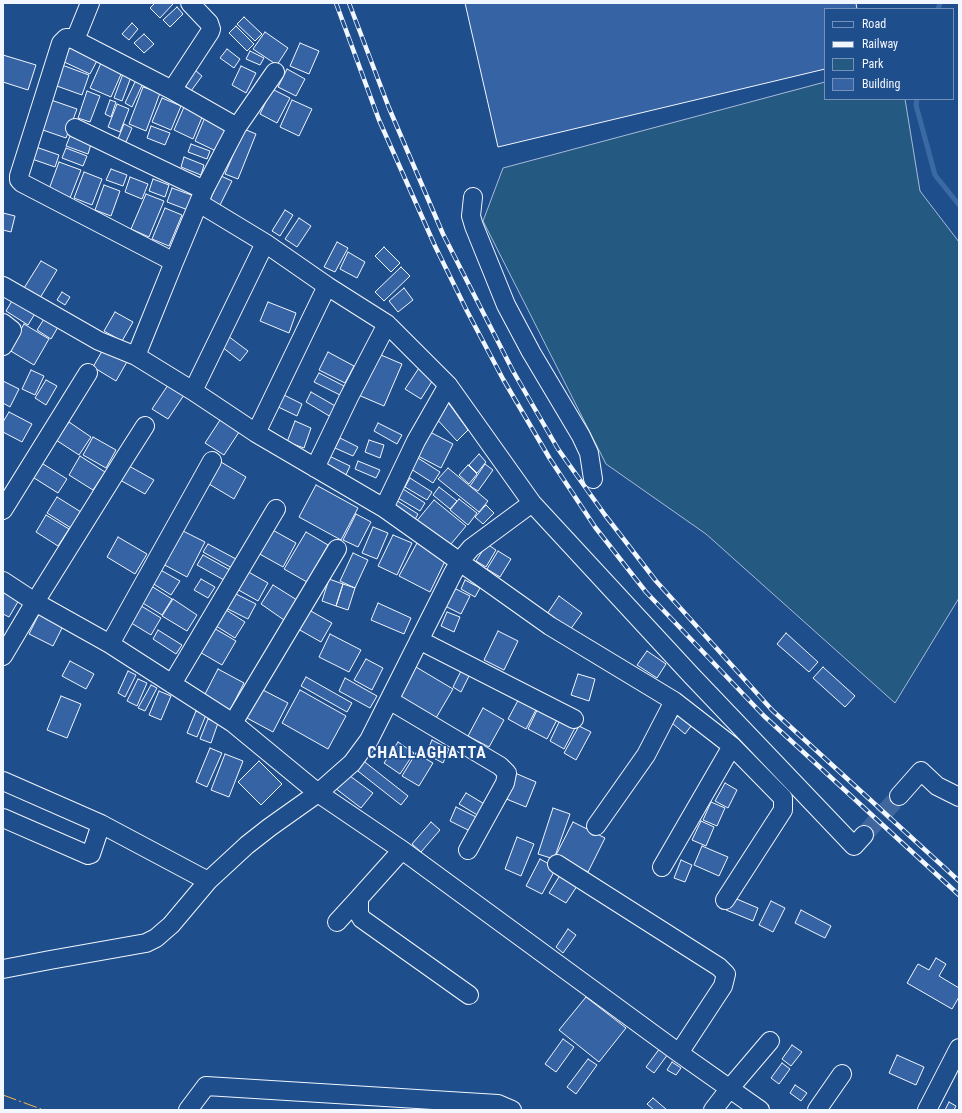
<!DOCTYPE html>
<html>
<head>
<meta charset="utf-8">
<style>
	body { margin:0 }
	#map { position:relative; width:962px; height:1113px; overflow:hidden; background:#1f4e8c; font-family:"Roboto Condensed",sans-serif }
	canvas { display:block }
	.frame { position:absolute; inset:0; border:4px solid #f2f6ff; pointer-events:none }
	.legend { position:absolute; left:824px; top:8px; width:130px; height:92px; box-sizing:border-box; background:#1f4e8c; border:1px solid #7391ba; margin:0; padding:5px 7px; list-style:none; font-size:12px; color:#f2f6ff }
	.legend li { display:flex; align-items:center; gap:8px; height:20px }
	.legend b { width:20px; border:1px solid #7391ba }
</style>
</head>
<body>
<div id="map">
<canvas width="962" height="1113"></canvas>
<div class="frame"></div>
<ul class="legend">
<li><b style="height:5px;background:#1f4e8c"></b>Road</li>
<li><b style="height:5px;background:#f2f6ff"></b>Railway</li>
<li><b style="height:11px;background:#245a82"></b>Park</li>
<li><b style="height:11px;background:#3563a3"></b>Building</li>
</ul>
</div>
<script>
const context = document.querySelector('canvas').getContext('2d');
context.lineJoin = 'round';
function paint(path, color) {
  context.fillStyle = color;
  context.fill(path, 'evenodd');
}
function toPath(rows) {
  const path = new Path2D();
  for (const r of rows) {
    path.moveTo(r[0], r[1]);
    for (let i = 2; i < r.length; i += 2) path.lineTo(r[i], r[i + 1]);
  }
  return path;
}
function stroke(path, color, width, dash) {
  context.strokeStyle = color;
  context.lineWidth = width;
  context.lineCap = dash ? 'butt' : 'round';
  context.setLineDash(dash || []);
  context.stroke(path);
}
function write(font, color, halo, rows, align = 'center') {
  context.font = font + ' "Roboto Condensed",sans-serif';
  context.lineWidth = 3;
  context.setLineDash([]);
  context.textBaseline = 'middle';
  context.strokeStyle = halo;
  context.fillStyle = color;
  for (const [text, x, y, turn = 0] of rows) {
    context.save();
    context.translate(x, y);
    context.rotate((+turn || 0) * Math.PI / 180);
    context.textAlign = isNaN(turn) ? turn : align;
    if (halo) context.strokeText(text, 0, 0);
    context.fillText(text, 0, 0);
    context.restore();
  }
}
const green = toPath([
	[825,82,825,99,905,99,920,191,959,242,959,598,895,703,706,534,606,464,483,221,503,168,825,82]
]);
paint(green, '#245a82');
stroke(green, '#a8bbd7', 1);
stroke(toPath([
	[938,9,940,3],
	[917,99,916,105,935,175,959,205]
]), '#3b69a3', 5);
const building = toPath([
	[155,3,172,3,173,4,160,18,150,8,155,3],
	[465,3,856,3,857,9,825,9,825,69,498,147,465,3],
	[177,7,183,14,170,27,163,20,177,7],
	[244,17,262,34,255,41,237,24,244,17],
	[132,23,138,29,129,40,122,34,132,23],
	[236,26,254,44,247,51,229,33,236,26],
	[265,32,288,48,277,65,253,49,265,32],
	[144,34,154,44,144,53,134,43,144,34],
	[300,43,319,51,309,74,290,66,300,43],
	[70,44,99,57,90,74,62,61,70,44],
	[227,49,240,59,234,68,220,58,227,49],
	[250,51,264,58,260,65,246,59,250,51],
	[3,55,36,65,28,90,3,82,3,55],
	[101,63,122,72,111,97,90,88,101,63],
	[62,65,89,75,82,95,54,85,62,65],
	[241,66,256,73,246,93,232,85,241,66],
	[287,69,305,79,296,96,278,87,287,69],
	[195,70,202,76,191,91,184,85,195,70],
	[123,74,131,77,122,101,114,98,123,74],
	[136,80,143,83,132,107,125,103,136,80],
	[143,87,160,93,146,131,129,124,143,87],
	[272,89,290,98,277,123,260,114,272,89],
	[87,91,100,96,90,122,78,118,87,91],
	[162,98,181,106,171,130,152,122,162,98],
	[51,100,77,109,66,138,40,129,51,100],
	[110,100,116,102,111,117,105,114,110,100],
	[292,100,312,109,299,136,280,127,292,100],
	[117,104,129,109,120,132,108,127,117,104],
	[184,107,203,115,193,139,174,130,184,107],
	[206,115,228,125,216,151,195,141,206,115],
	[124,124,132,128,126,142,118,139,124,124],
	[151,126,170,133,165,145,147,138,151,126],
	[244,129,256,134,238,179,225,174,244,129],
	[70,136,91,144,88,154,66,146,70,136],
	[191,144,210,151,207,159,188,152,191,144],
	[33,146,59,155,55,167,29,158,33,146],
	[66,148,87,156,83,166,62,158,66,148],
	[184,157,204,165,201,175,181,167,184,157],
	[59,162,81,170,70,198,49,189,59,162],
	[111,169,127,175,123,186,106,180,111,169],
	[84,172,102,179,92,205,74,198,84,172],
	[221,176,232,181,220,205,210,200,221,176],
	[130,177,148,184,142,199,125,192,130,177],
	[153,179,169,185,165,197,149,191,153,179],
	[104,185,120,191,111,216,95,210,104,185],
	[172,188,194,196,188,210,167,202,172,188],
	[146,194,164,201,149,237,131,229,146,194],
	[165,208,182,215,169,246,152,239,165,208],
	[285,210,293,215,280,236,272,231,285,210],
	[3,213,15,216,11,232,3,230,3,213],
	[299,218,311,226,297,247,285,239,299,218],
	[337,242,348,248,335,272,324,267,337,242],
	[384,247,400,263,391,272,375,256,384,247],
	[348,252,365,262,357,278,340,269,348,252],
	[41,261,57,270,40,298,24,288,41,261],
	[401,267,410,276,384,301,375,292,401,267],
	[404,288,413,300,398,312,389,301,404,288],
	[62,292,70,297,65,305,57,300,62,292],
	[16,294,39,307,28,325,6,311,16,294],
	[268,302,296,313,289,333,260,321,268,302],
	[115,312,133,322,122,341,104,331,115,312],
	[44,319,58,327,51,339,37,330,44,319],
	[24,324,49,339,34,365,9,350,24,324],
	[224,333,248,351,240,361,217,343,224,333],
	[105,346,128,360,116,381,93,367,105,346],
	[328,352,354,366,345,383,319,370,328,352],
	[374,352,402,364,384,406,356,394,374,352],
	[421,365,436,375,421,399,405,389,421,365],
	[31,370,44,376,35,395,22,389,31,370],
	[319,373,344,386,340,395,314,382,319,373],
	[172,379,188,389,168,419,152,409,172,379],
	[46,380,57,386,46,405,35,398,46,380],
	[3,381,19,389,10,407,3,403,3,381],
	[278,392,302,404,297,416,272,404,278,392],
	[311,392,337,407,331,417,306,402,311,392],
	[444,397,468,430,457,441,434,416,444,397],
	[9,412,32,424,22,442,3,432,3,422,9,412],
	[222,417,241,429,224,455,205,443,222,417],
	[295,421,311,428,304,448,287,442,295,421],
	[69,422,91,437,79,455,56,440,69,422],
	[378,423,402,435,397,444,374,431,378,423],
	[430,432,453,444,441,468,418,456,430,432],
	[93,437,116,450,106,468,83,455,93,437],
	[340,438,358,447,353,456,335,448,340,438],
	[369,440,384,445,380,458,365,452,369,440],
	[325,454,350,466,345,477,319,465,325,454],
	[479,454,486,462,477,473,469,465,479,454],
	[80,456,105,472,93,490,69,475,80,456],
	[418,458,440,472,433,483,411,469,418,458],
	[358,461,380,470,376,478,355,469,358,461],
	[40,462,67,479,58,493,31,476,40,462],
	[221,462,246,477,234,499,209,484,221,462],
	[485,464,493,470,478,491,470,486,485,464],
	[468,465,477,474,469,484,459,475,468,465],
	[129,466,154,480,145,494,120,480,129,466],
	[448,468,488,501,479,512,438,479,448,468],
	[410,478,432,492,427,500,405,487,410,478],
	[316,485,358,508,341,540,299,517,316,485],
	[439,487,457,501,450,509,433,495,439,487],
	[403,489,425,503,420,511,398,498,403,489],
	[57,497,81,512,71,528,47,513,57,497],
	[459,499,477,513,468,525,450,510,459,499],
	[396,500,418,514,413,523,391,509,396,500],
	[434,500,466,526,446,550,415,523,434,500],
	[486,505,494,513,483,524,475,517,486,505],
	[356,514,371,522,358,547,343,540,356,514],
	[46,515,69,529,58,546,36,532,46,515],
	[373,527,388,533,377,559,362,553,373,527],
	[269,528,296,543,283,567,256,552,269,528],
	[179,529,205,542,187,577,161,563,179,529],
	[306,532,328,545,307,582,284,569,306,532],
	[393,535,412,543,397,575,378,566,393,535],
	[118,537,147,554,135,574,107,557,118,537],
	[417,543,446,559,430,592,399,576,417,543],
	[208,544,236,559,232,568,203,552,208,544],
	[487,544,496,550,486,567,476,561,487,544],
	[498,551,511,559,500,577,487,569,498,551],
	[353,553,368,560,355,588,340,581,353,553],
	[203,555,230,570,224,580,197,565,203,555],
	[157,568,180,581,171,595,149,581,157,568],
	[245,570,268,583,258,601,235,588,245,570],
	[201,579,215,587,208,598,194,590,201,579],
	[329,579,343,584,336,606,322,601,329,579],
	[465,580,480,588,475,597,461,589,465,580],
	[148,584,172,599,162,615,138,600,148,584],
	[343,584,355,588,348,610,336,606,343,584],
	[273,585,297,600,284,620,261,604,273,585],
	[454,588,470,596,461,614,445,606,454,588],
	[3,590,19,600,9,617,3,614,3,590],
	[232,592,256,604,248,619,224,607,232,592],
	[559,596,582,613,570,630,547,614,559,596],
	[173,599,197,615,187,631,162,616,173,599],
	[378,603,411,618,404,634,371,620,378,603],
	[138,604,161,618,151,635,128,621,138,604],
	[223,608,245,622,235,638,213,624,223,608],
	[309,610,332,623,321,642,298,629,309,610],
	[447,612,460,617,454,632,441,626,447,612],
	[39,614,63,626,53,646,29,634,39,614],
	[212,627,236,641,222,665,198,651,212,627],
	[158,630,182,645,176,654,153,639,158,630],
	[498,631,518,641,504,670,484,660,498,631],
	[786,633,818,662,809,672,777,644,786,633],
	[330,634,361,650,349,672,319,657,330,634],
	[647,651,666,664,657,678,637,665,647,651],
	[366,659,383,668,372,690,354,680,366,659],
	[70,661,94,674,86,689,62,676,70,661],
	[416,667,453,689,436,718,400,696,416,667],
	[823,667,855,696,845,707,813,678,823,667],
	[218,669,244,683,230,710,204,696,218,669],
	[462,669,470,674,461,692,453,687,462,669],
	[128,671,136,675,125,697,118,693,128,671],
	[578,674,595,679,589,701,571,695,578,674],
	[306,677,352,703,347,712,301,686,306,677],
	[345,678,377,696,370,708,339,691,345,678],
	[138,679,147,683,137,706,127,701,138,679],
	[151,685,157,688,145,711,138,708,151,685],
	[261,689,288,703,273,732,247,718,261,689],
	[300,690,346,716,328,749,282,723,300,690],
	[159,691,171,696,161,720,149,715,159,691],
	[522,693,540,702,526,729,508,719,522,693],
	[61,696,81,704,67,738,47,730,61,696],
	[540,704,560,714,547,739,528,729,540,704],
	[483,708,504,720,489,747,468,736,483,708],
	[196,711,206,715,197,737,187,733,196,711],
	[681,712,694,722,685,734,672,723,681,712],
	[562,716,577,724,564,749,550,741,562,716],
	[208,719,218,723,211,743,200,739,208,719],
	[579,726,591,732,576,760,564,753,579,726],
	[432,740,449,749,443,763,426,754,432,740],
	[398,742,414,753,400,774,384,763,398,742],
	[210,748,222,753,207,787,196,782,210,748],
	[416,753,433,763,419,786,402,776,416,753],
	[225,754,243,761,229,797,211,790,225,754],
	[361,759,408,796,401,805,354,768,361,759],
	[259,761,282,784,261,805,238,782,259,761],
	[346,773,373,793,361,808,335,788,346,773],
	[515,773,536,782,526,807,504,798,515,773],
	[725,783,737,790,728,808,715,801,725,783],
	[466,793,486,805,479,816,459,804,466,793],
	[711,802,725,808,717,826,703,820,711,802],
	[456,807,476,817,470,831,450,821,456,807],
	[553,808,570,814,554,859,538,854,553,808],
	[701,821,714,827,706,846,692,840,701,821],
	[431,822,440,830,421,852,412,844,431,822],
	[573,822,605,838,588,872,556,855,573,822],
	[517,837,534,844,521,876,505,869,517,837],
	[702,846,728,857,719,876,694,865,702,846],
	[540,859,556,868,542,894,526,886,540,859],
	[681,860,692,865,685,882,674,878,681,860],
	[562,872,579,883,566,903,549,893,562,872],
	[732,897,758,908,753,921,726,910,732,897],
	[771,901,785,908,773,932,759,925,771,901],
	[801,910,831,926,825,938,795,923,801,910],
	[568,929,576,935,563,953,556,947,568,929],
	[936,958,946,964,939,976,959,988,959,997,952,1009,907,983,918,964,929,970,936,958],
	[586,997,626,1028,599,1062,559,1030,586,997],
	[563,1039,574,1047,556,1072,545,1064,563,1039],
	[792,1045,802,1052,791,1066,782,1059,792,1045],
	[660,1048,668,1054,654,1073,646,1067,660,1048],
	[897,1055,924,1067,916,1085,889,1073,897,1055],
	[588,1059,597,1065,576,1094,567,1087,588,1059],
	[672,1062,681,1068,676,1075,667,1070,672,1062],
	[782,1063,790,1069,779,1084,771,1078,782,1063],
	[795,1085,807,1093,801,1101,790,1093,795,1085],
	[653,1098,667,1110,654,1110,647,1104,653,1098],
	[949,1102,956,1106,954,1110,945,1110,949,1102]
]);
paint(building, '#3563a3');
stroke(building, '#f2f6ff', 1);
stroke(toPath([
	[864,835,899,796]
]), '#3f679d', 18, [18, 9]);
const minor = toPath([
	[75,40,90,3],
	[172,90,210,32,211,29,209,23,190,3],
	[75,128,204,190,174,262,136,356],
	[204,190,237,127,275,72],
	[473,197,471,216,474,226,506,305,531,352,581,436,589,453,593,479],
	[199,203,265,243,327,286,387,324,448,385,532,503,691,675,854,846,864,835],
	[174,262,22,183,19,180,19,176,61,43,66,38,69,38,75,40,172,90,237,127],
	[3,286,99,341,136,356,193,391,256,433,384,508,550,626,674,701,732,746,783,798,783,810,725,900],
	[3,323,12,330,3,346],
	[193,391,265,243],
	[256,433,327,286],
	[315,468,349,397,387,324],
	[384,508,416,441,448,385],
	[3,510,88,373],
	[3,581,35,602,110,644,233,723,318,793,402,850,679,1053,760,1110],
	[419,640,574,719],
	[110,644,212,461],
	[3,656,35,602,124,459,145,426],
	[172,684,276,509],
	[389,700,500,766,507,773,505,783,468,850],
	[233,723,337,549],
	[3,781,101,824,208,881],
	[899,796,921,771,937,786,959,797],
	[3,818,88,855,91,854,101,824],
	[596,826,646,755,674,701],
	[402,850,359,898,359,914,362,919,469,995],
	[557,864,719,967,726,974,723,986,679,1053],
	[662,867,732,746],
	[337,922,359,898],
	[3,969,50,960,146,943,156,938,164,931,171,925,208,881,247,845,270,827,318,793,352,763,369,740,453,573,460,561,471,548,532,503],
	[188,1110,206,1086,498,1104,512,1110],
	[713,1110,730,1088,770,1041],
	[817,1110,842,1074],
	[927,1110,959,1048]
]);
stroke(minor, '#f2f6ff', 20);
stroke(minor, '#1f4e8c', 18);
const rail = toPath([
	[336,3,379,120,435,246,467,311,503,379,550,459,595,527,646,592,764,716,959,895],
	[349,3,389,108,443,234,513,371,558,449,605,515,656,581,772,710,959,881]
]);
stroke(rail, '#f2f6ff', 4.5);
stroke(rail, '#1f4e8c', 3, [9]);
stroke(toPath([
	[3,1095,41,1109,52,1110]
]), '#ffb74d', 1, [14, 3, 2, 3]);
context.letterSpacing = '1px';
write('bold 16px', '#f2f6ff', '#1f4e8c', [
	["CHALLAGHATTA",427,754]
]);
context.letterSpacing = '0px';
</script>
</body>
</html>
